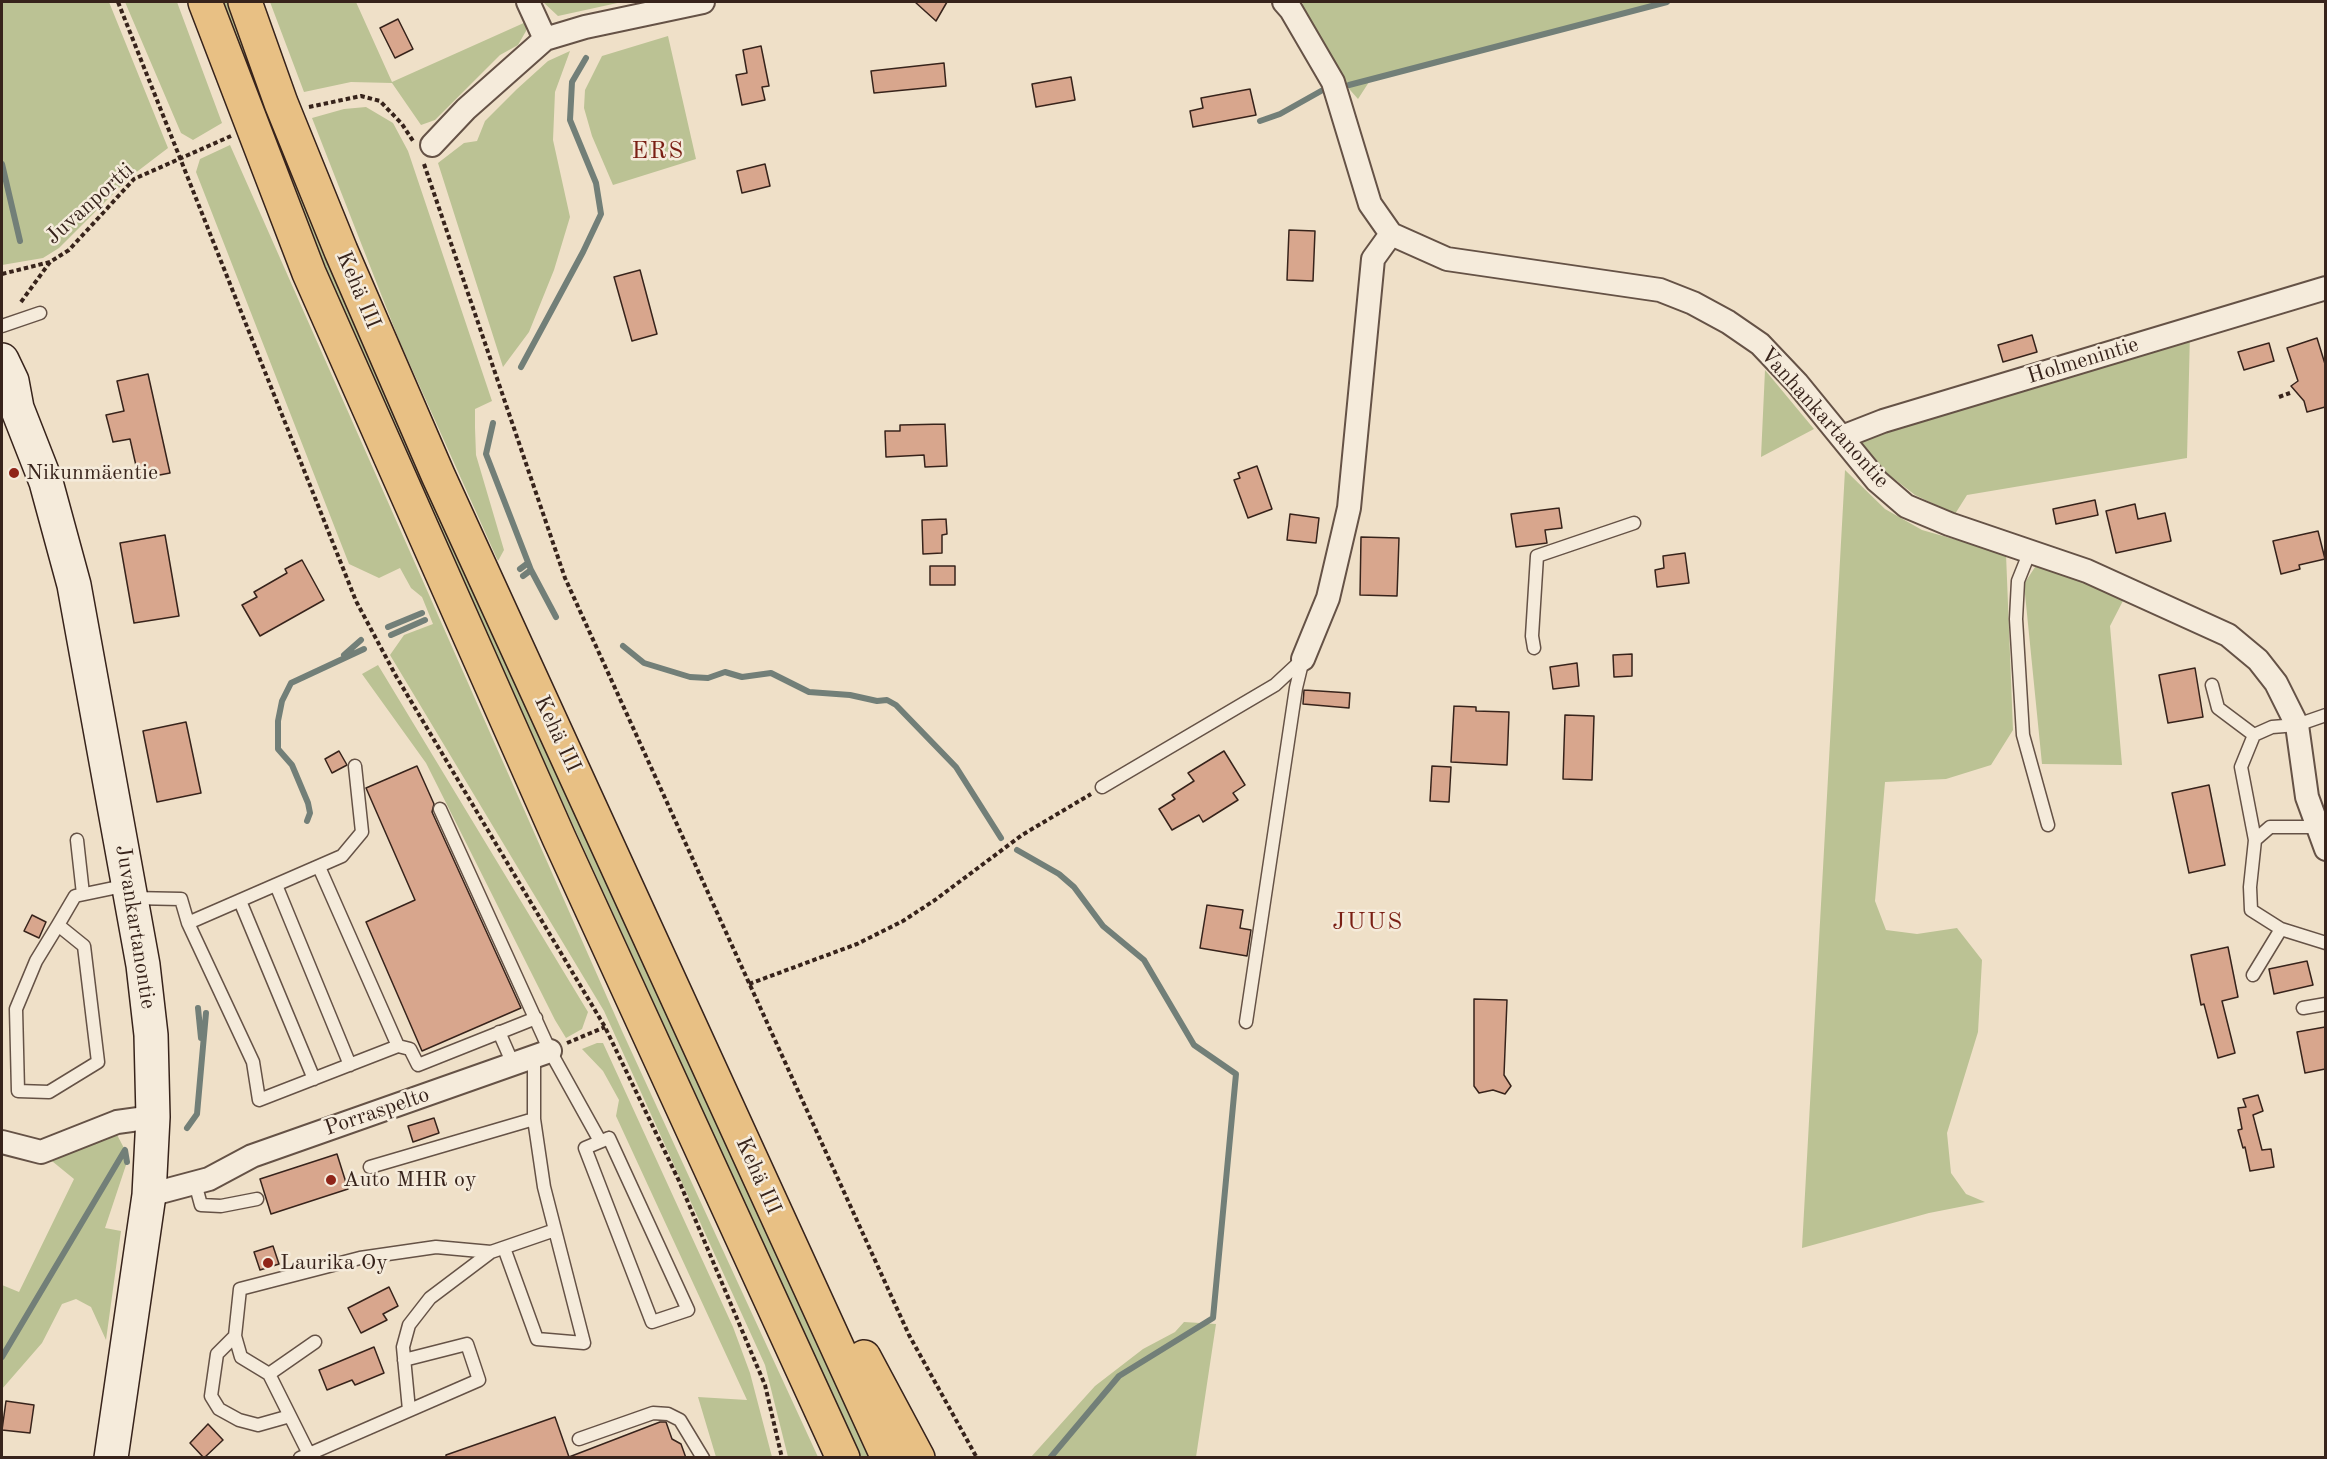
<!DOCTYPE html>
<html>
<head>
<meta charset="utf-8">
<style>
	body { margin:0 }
	#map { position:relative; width:2327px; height:1459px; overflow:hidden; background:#efe0c8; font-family:"Old Standard TT",serif }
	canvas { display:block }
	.frame { position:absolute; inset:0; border:3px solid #37231b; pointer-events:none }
</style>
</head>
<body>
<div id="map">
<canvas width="2327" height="1459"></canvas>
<div class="frame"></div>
</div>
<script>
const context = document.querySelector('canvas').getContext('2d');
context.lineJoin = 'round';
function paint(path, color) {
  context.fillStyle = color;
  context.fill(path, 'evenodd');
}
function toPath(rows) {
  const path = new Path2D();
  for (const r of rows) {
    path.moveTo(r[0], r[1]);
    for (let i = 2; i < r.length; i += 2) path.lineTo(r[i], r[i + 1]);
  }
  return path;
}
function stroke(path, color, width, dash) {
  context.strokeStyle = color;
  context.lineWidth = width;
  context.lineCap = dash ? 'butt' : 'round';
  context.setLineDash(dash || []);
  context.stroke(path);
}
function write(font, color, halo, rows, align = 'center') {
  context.font = font + ' "Old Standard TT",serif';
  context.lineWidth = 5;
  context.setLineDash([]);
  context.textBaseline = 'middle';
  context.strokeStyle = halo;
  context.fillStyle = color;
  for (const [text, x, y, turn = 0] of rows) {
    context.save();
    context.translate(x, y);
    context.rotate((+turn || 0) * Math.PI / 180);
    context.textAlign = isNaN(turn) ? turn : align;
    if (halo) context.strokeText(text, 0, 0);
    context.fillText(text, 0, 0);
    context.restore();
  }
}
paint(toPath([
	[2,2,109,2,168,148,130,177,59,248,43,258,2,265],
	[125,2,177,2,222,123,193,140,181,133],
	[220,2,227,2,298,186,872,1457,860,1457,351,336],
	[270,2,356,2,392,82,526,22,526,31,518,45,500,55,435,120,421,125,392,83,351,82,304,92],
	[543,2,622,2,558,16],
	[1305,2,1663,2,1369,82,1358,99,1343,82,1300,5],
	[668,36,696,159,613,185,592,136,584,108,585,90,602,56],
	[570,51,555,92,553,140,570,217,554,270,529,332,503,367,438,163,464,143,477,141,485,121,517,89,548,61],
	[366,107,393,123,408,151,492,401,475,409,475,428,476,455,504,550,498,561,399,340,312,118,344,109],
	[230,145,622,1031,818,1457,788,1457,765,1365,604,1011,390,655,404,635,433,624,422,597,411,588,400,568,379,578,349,564,196,172,200,159],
	[2190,332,2187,458,1967,495,1955,514,1915,495,1884,471,1861,448,1864,437],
	[1765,370,1814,429,1761,457],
	[1845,470,1885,509,1922,530,2006,554,2013,730,1991,765,1946,779,1885,782,1875,901,1886,930,1917,934,1957,928,1982,960,1978,1032,1947,1133,1951,1173,1966,1194,1985,1202,1929,1213,1802,1248],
	[2037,564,2126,595,2110,626,2122,765,2042,764,2024,584],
	[378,665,588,1012,582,1029,566,1038,555,1020,426,763,362,674],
	[597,1043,603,1043,733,1327,750,1373,772,1457,716,1457,698,1397,747,1400,616,1116,619,1100,603,1071,582,1049],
	[114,1129,125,1150,127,1162,105,1228,121,1231,106,1340,91,1307,76,1299,62,1304,42,1343,2,1389,2,1285,19,1292,74,1179,47,1157],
	[1184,1322,1216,1324,1196,1457,1031,1457,1095,1386,1143,1349,1175,1332]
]), '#bbc294');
stroke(toPath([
	[1349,85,1667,2],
	[1260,121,1280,114,1321,91],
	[2,164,20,241],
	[521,367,583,252,601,214,596,183,570,120,572,82,586,58],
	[493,423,486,454,531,570,523,576],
	[520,569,528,563],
	[531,570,556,617],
	[388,627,422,613],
	[391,635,425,620],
	[623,646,644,663,690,677,708,678,725,672,742,677,771,673,809,692,850,695,877,701,887,700,896,705,956,767,1001,838],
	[344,655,361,640],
	[307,821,310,813,308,803,292,765,278,749,278,721,282,701,291,683,364,649],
	[1017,850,1059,874,1074,887,1103,926,1144,960,1194,1045,1236,1074,1213,1318,1119,1376,1050,1458],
	[198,1008,201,1038],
	[187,1128,197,1114,206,1013],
	[2,1357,125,1150,127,1162]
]), '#727f78', 6);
const building = toPath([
	[915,2,947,2,936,21,915,2],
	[398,19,413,49,395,58,380,28,398,19],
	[761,46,769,86,762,87,765,100,742,105,736,75,747,73,743,50,761,46],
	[944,63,946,86,874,93,871,71,944,63],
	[1071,77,1075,100,1036,107,1032,84,1071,77],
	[1250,89,1256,115,1193,127,1190,111,1203,108,1201,98,1250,89],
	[765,164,770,186,742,193,737,171,765,164],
	[1289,230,1315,231,1313,281,1287,280,1289,230],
	[640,270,657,334,632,341,614,277,640,270],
	[2032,335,2037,352,2003,362,1998,345,2032,335],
	[2317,338,2325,364,2325,407,2307,412,2304,401,2291,386,2298,381,2287,348,2317,338],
	[2269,343,2274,361,2244,370,2238,352,2269,343],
	[148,374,170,473,139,479,130,439,113,442,106,415,124,411,117,381,148,374],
	[945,424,947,466,925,467,924,455,886,457,885,431,900,431,900,425,945,424],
	[1257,466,1272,509,1248,518,1234,480,1240,478,1238,473,1257,466],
	[2095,500,2098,515,2056,524,2053,509,2095,500],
	[2135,504,2138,519,2165,513,2171,541,2116,553,2106,511,2135,504],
	[1559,508,1562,528,1545,530,1547,543,1516,547,1511,514,1559,508],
	[1290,514,1319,518,1316,543,1287,540,1290,514],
	[946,519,947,534,942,535,942,553,923,554,922,520,946,519],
	[2318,531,2325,559,2299,565,2300,569,2281,574,2273,541,2318,531],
	[165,535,179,616,134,623,120,543,165,535],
	[1361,537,1399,538,1397,596,1360,595,1361,537],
	[1685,553,1689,583,1657,587,1655,570,1664,568,1663,556,1685,553],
	[302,560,324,600,260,636,242,605,257,597,254,592,287,573,285,569,302,560],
	[930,566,955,566,955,585,930,585,930,566],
	[1632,654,1632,676,1614,677,1613,655,1632,654],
	[1577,663,1579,686,1553,689,1550,667,1577,663],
	[2195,668,2203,717,2168,723,2159,675,2195,668],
	[1304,690,1350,693,1349,708,1303,704,1304,690],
	[1454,706,1476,707,1476,711,1509,712,1507,765,1451,762,1454,706],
	[1565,715,1594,716,1592,780,1563,779,1565,715],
	[186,722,201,793,157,802,143,731,186,722],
	[339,751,347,765,332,773,325,759,339,751],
	[1224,751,1245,785,1233,793,1238,800,1203,822,1199,815,1172,830,1159,809,1175,799,1172,795,1194,781,1188,773,1224,751],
	[417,766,434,804,432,812,521,1008,422,1051,366,922,415,900,366,788,417,766],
	[1432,766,1451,767,1449,802,1430,801,1432,766],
	[2209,785,2225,865,2189,873,2172,793,2209,785],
	[1207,905,1243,910,1240,928,1251,930,1247,956,1200,948,1207,905],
	[32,915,46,922,39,938,24,931,32,915],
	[2228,947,2238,997,2222,1001,2235,1053,2218,1058,2204,1004,2201,1005,2191,955,2228,947],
	[2307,961,2313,985,2274,994,2269,969,2307,961],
	[1474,999,1507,1000,1504,1075,1511,1086,1505,1094,1493,1090,1479,1093,1474,1086,1474,999],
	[2325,1027,2325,1069,2305,1073,2297,1032,2325,1027],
	[2258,1095,2263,1111,2253,1115,2262,1150,2271,1149,2274,1167,2250,1171,2245,1147,2243,1148,2238,1130,2242,1129,2238,1108,2246,1107,2243,1099,2258,1095],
	[434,1118,439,1133,413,1142,408,1126,434,1118],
	[337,1154,348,1189,271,1214,260,1179,337,1154],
	[273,1246,279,1264,260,1270,254,1252,273,1246],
	[389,1287,398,1306,383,1314,387,1320,361,1333,348,1308,389,1287],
	[374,1347,384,1373,355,1385,352,1380,327,1390,319,1370,374,1347],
	[6,1401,34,1405,30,1433,2,1430,6,1401],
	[555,1417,569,1457,660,1422,666,1422,672,1439,681,1444,686,1458,446,1458,446,1455,555,1417],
	[208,1424,223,1440,204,1458,190,1443,208,1424]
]);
paint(building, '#d8a68d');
stroke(building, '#37231b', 1.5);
const service = toPath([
	[2,326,40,313],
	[2030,551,2018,581,2016,619,2023,735,2048,825],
	[1534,648,1532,636,1537,556,1634,523],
	[2212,685,2218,708,2254,735],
	[1102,787,1275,685,1303,659],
	[440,809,550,1051,600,1141],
	[77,840,83,894],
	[2255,840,2241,767,2254,735,2272,727,2297,725,2326,715],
	[276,885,350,1065],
	[132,898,181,899,188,923,253,1062,259,1100,398,1046,319,867],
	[240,901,314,1079],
	[188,923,342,856,362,832,355,766],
	[58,925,84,946,98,1062,49,1092,18,1091,16,1009,36,961,58,925,75,896,128,885],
	[2281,929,2251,910,2250,887,2255,840,2270,827,2318,827],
	[2253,975,2281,929,2326,943],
	[2303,1008,2326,1004],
	[1246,1022,1296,688,1303,659],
	[499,1032,513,1064],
	[398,1046,410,1049,418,1065,536,1018],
	[609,1138,688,1310,652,1322,585,1148,609,1138],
	[370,1167,534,1119],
	[195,1183,201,1205,221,1206,257,1199],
	[504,1248,537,1339,584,1343,544,1187,534,1119,534,1056],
	[235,1336,217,1354,211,1396,219,1409,239,1420,258,1425,290,1416],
	[269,1374,315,1342],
	[409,1410,403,1347,409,1325,430,1298,491,1252,555,1230],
	[579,1439,653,1413,668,1414,680,1420,703,1458],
	[309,1454,269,1374,241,1357,235,1336,240,1289,360,1258,436,1247,491,1252],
	[300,1458,479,1380,467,1344,404,1360]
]);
const minor = toPath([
	[528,2,545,39],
	[1284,2,1291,10,1333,82,1370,204,1391,234,1447,259,1660,290,1693,303,1728,322,1760,344,1797,383,1877,481,1906,506,1949,524,2087,571,2228,635,2258,660,2276,683,2297,725,2307,797,2326,849],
	[432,145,466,109,545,39,585,27,703,2],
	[1842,437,1883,421,2326,288],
	[1303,659,1328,598,1349,508,1373,259,1391,234],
	[2,1142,41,1152,117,1122,153,1117],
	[149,1195,209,1179,252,1156,550,1051]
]);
const secondary = toPath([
	[2,360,12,381,17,408,46,482,74,585,143,965,151,1035,153,1117,149,1195,111,1458]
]);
const trunk = toPath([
	[205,2,309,273,559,838,843,1458],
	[245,2,281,103,341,251,438,475,888,1458],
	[864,1357,918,1458]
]);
stroke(service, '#655246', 15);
stroke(minor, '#655246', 26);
stroke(secondary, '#37231b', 36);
stroke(trunk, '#37231b', 36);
stroke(toPath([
	[118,2,356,601,396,676,605,1027,679,1181,765,1385,782,1458],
	[309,107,361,96,380,101,402,124,413,141],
	[424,164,565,578,909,1335,977,1458],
	[2,274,50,262,69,250,134,179,231,136],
	[21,302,50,262],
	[2279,397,2290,393],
	[749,984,857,944,903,921,935,900,1022,835,1091,794],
	[567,1043,605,1027]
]), '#37231b', 4, [4.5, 3]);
stroke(service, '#f5ebdb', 12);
stroke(minor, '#f5ebdb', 22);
stroke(secondary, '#f5ebdb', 33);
stroke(trunk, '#e8c084', 33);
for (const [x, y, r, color] of [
	[14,473,6,"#8f2418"],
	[331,1180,6,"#8f2418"],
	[268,1263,6,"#8f2418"]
]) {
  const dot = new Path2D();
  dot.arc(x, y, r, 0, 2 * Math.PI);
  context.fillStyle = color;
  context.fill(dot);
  stroke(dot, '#f5ebdb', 2);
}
write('22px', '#37231b', '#f5ebdb', [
	["Juvanportti",90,204,-42],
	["Kehä III",358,290,67],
	["Holmenintie",2083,361,-17],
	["Vanhankartanontie",1824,418,48],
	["Kehä III",557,734,65],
	["Juvankartanontie",135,927,81],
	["Porraspelto",377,1112,-19],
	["Kehä III",758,1176,66]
]);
write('22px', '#37231b', '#f5ebdb', [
	["Nikunmäentie",26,473],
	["Auto MHR oy",343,1180],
	["Laurika Oy",280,1263]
], 'left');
context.letterSpacing = '1.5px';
write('24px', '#7a1f14', '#f5ebdb', [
	["ERS",658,152],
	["JUUS",1368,923]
]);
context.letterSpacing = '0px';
</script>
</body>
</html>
